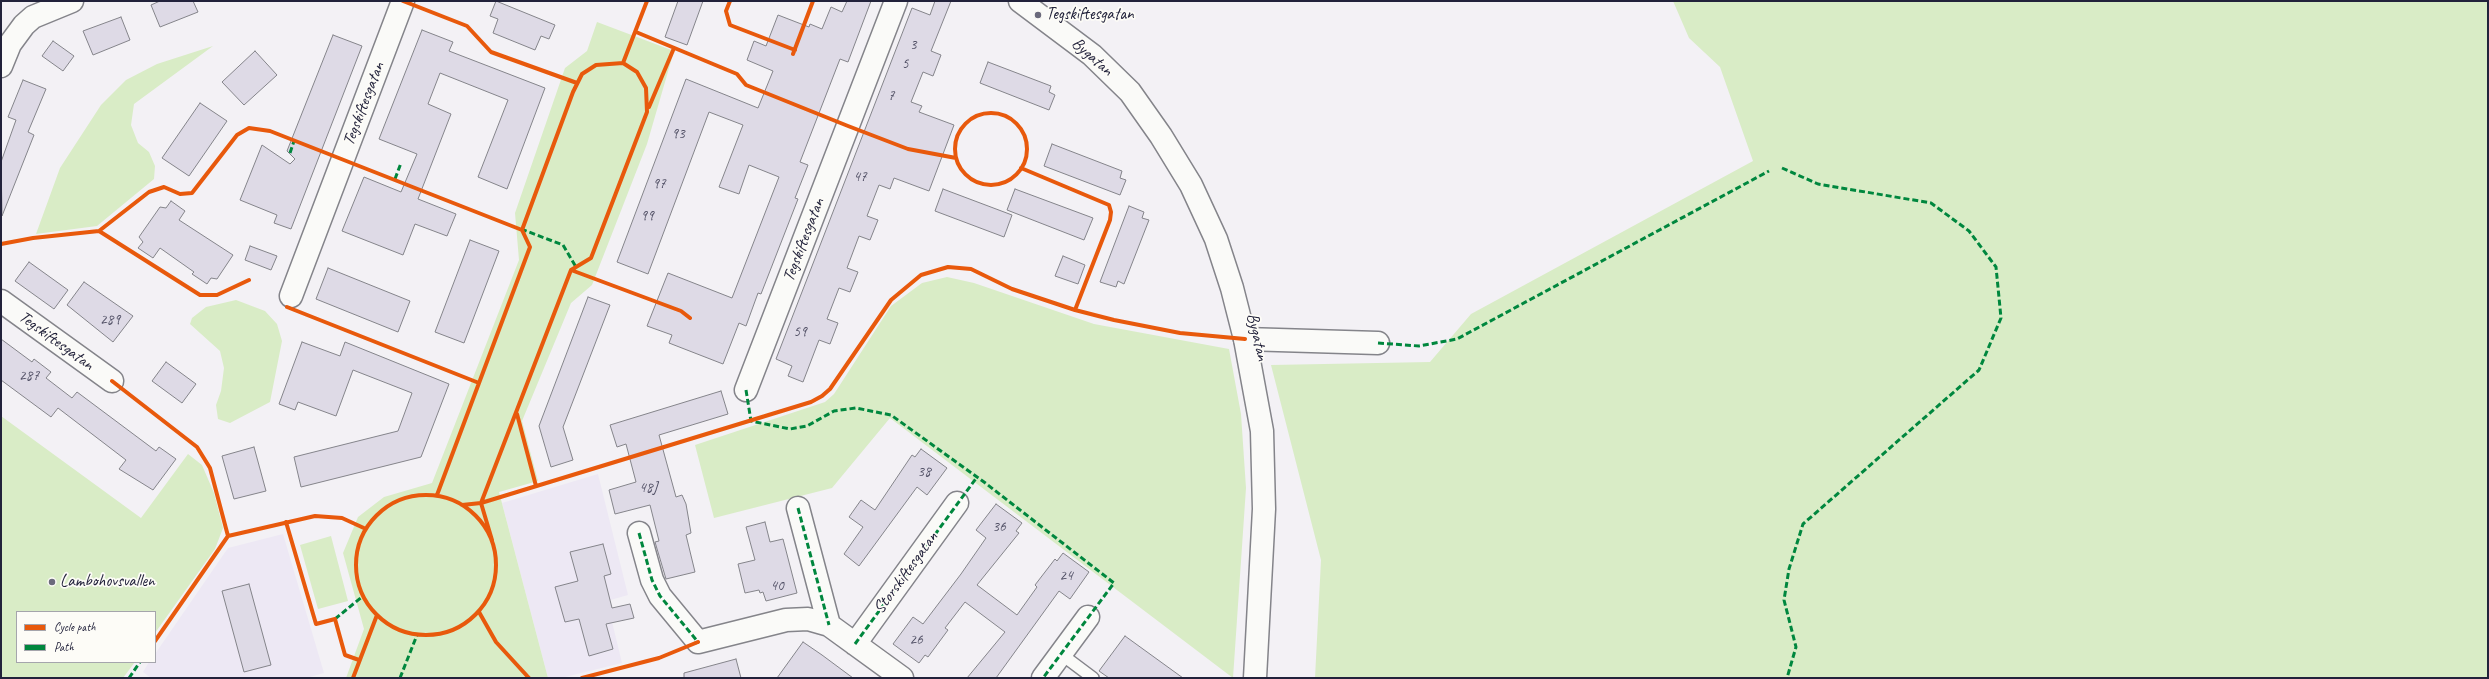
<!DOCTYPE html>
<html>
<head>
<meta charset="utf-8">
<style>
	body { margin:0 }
	#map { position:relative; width:2489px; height:679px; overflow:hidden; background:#f3f1f5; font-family:Caveat,sans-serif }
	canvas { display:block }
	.frame { position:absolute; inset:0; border:2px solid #22223b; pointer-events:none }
	.legend { position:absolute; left:16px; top:611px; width:140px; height:52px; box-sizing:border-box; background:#fdfcf7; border:1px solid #a5a5ac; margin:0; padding:5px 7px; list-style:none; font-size:12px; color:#22223b }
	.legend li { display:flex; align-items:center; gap:8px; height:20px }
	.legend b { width:20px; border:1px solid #a5a5ac }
</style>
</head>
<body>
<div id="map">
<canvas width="2489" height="679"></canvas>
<div class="frame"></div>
<ul class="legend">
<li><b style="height:5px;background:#e8590c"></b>Cycle path</li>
<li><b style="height:5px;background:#00873e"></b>Path</li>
</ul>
</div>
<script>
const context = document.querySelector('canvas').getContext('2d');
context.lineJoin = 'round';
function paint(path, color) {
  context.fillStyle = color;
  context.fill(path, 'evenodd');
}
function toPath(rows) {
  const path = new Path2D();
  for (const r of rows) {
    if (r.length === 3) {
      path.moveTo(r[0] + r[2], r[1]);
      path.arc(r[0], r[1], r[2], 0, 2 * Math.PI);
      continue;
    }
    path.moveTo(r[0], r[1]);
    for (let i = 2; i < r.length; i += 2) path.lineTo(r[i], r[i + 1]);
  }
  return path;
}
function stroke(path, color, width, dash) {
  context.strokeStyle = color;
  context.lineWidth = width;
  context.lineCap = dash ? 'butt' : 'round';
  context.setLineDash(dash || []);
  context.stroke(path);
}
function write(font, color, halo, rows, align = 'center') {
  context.font = font + ' Caveat,sans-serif';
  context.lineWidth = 3.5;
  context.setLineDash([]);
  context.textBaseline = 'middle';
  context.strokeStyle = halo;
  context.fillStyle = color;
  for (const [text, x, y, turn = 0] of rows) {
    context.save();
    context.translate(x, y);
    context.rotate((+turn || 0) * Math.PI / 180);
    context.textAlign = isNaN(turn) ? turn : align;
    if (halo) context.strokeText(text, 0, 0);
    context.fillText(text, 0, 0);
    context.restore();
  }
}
paint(toPath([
	[598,474,628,595,607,601,622,663,561,678,548,678,502,503],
	[283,534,324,673,306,678,151,678,143,672,149,662,155,662,155,654,228,548]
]), '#ede8f4');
paint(toPath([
	[1673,1,2488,1,2488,678,1315,678,1321,560,1271,365,1430,362,1471,314,1753,161,1720,67,1689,38],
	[597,22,674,51,647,144,592,285,571,303,522,421,538,481,499,492,548,678,346,678,364,629,343,553,358,517,384,497,432,483,519,260,515,213,565,68,587,51],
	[213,46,134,104,131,125,138,143,149,152,155,166,154,179,97,226,36,234,60,168,101,105,126,80,157,64],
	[947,277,974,283,1094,324,1229,349,1241,414,1246,488,1233,678,890,418,832,488,714,518,695,445,825,402,834,394,891,306,922,283],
	[236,300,265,311,277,324,282,341,270,402,230,423,218,419,216,405,221,391,224,368,220,351,190,324,192,318,206,307],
	[1,416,141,518,188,454,202,465,214,493,223,528,215,549,155,633,155,612,17,612,17,662,135,662,123,678,1,678],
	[331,536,348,601,318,609,300,545]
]), '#d9ecc6');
const building = toPath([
	[160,1,193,1,198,12,160,27,151,5,160,1],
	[496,1,555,25,549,39,541,36,535,50,493,33,498,19,490,16,496,1],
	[678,1,703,1,687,45,665,37,678,1],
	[847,1,871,1,848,62,840,59,800,162,808,165,795,198,798,199,761,294,758,293,746,326,739,323,723,364,669,343,672,335,647,326,668,273,732,298,779,177,749,165,739,194,719,187,743,125,709,112,648,274,617,262,686,79,758,108,773,71,747,60,754,41,766,46,778,15,809,27,810,24,822,29,831,7,842,12,847,1],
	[935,1,951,1,931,51,941,55,933,76,923,72,911,102,922,106,919,112,954,125,929,191,894,178,890,189,879,185,867,216,878,220,870,240,859,236,847,268,858,272,850,292,839,288,827,319,838,323,830,344,819,340,803,382,788,376,792,366,776,359,912,8,930,15,935,1],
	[121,17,130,40,93,55,83,31,121,17],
	[422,30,453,42,449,51,545,88,507,189,478,177,508,100,440,73,428,104,451,114,418,199,456,214,447,236,415,224,403,255,342,231,364,177,401,192,417,154,379,139,422,30],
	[333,35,362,46,291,229,274,223,277,215,240,200,262,145,290,164,295,159,287,151,333,35],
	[53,41,74,56,63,71,42,56,53,41],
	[255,51,277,75,244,105,222,82,255,51],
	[988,62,1051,86,1049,92,1055,95,1049,110,980,83,988,62],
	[23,80,46,89,28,132,34,135,2,216,1,162,16,120,8,117,23,80],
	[200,103,227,121,189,176,162,158,200,103],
	[1052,144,1122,171,1120,178,1126,180,1120,195,1044,166,1052,144],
	[943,189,1012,215,1004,237,935,211,943,189],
	[1015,189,1093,218,1084,240,1007,210,1015,189],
	[171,201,185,211,179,220,233,255,217,279,211,278,207,284,192,274,194,272,160,248,153,258,138,248,143,242,139,237,160,207,166,208,171,201],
	[1129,206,1144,212,1142,218,1149,220,1124,284,1118,281,1116,287,1100,282,1129,206],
	[470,240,499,251,464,343,435,332,470,240],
	[250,246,277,256,271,270,245,260,250,246],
	[1063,256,1085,265,1078,284,1055,276,1063,256],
	[29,262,68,290,54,309,15,281,29,262],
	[328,268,410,301,398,332,316,299,328,268],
	[84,282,133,316,113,342,67,305,84,282],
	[588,297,610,305,563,427,573,460,551,467,539,426,588,297],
	[1,339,32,362,34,359,51,372,46,378,72,398,77,392,156,451,159,447,176,459,153,490,119,469,126,460,58,408,51,417,1,380,1,339],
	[302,342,340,356,345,342,449,384,421,457,301,487,294,457,398,431,412,393,353,370,336,416,298,402,295,410,279,404,302,342],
	[166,362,196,384,182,403,152,381,166,362],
	[721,391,728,414,659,435,676,497,682,495,686,504,691,533,686,535,695,572,666,579,655,542,659,541,650,505,615,514,609,490,636,482,626,444,617,447,610,425,721,391],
	[254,447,266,491,234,499,222,456,254,447],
	[921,449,947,468,927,495,917,487,859,566,844,554,863,527,849,517,861,500,875,510,912,455,915,457,921,449],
	[996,504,1022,523,1016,531,1019,533,977,585,1017,615,1037,587,1035,585,1055,559,1057,561,1063,553,1089,572,1070,599,1059,591,996,678,967,678,1005,632,965,602,945,628,948,630,928,657,925,655,919,663,893,644,913,617,923,624,961,574,986,538,976,530,996,504],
	[765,522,770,542,783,539,797,593,766,601,763,592,760,593,759,590,745,593,738,564,755,560,746,527,765,522],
	[603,544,611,574,604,576,612,608,630,604,634,618,606,624,613,649,589,656,579,619,565,622,555,587,578,581,570,552,603,544],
	[249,584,271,665,244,672,222,591,249,584],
	[1125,636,1183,678,1109,678,1099,671,1125,636],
	[803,642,822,655,853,678,777,678,803,642],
	[736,659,741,678,684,678,684,673,736,659]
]);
paint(building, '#dedae6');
stroke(building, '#84848a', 1);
const service = toPath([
	[1061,654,1093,678]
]);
const minor = toPath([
	[1,66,10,44,24,25,33,17,72,1],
	[291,296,403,1],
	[1,301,112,381],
	[1245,339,1378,343],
	[746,390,896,1],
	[798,508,829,625],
	[639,533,652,580,660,596,698,642,786,620,808,619,829,625,902,678],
	[855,644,957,503],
	[1043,678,1088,617]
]);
const tertiary = toPath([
	[1020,1,1092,55,1130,92,1161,136,1191,185,1216,239,1232,288,1245,339,1262,431,1264,509,1255,678]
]);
stroke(service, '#84848a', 14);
stroke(minor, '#84848a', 25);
stroke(tertiary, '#84848a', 25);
stroke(service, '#fafaf8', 11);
stroke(minor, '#fafaf8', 22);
stroke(tertiary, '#fafaf8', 22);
stroke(toPath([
	[290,153,294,141],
	[1782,168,1818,184,1931,203,1969,231,1996,267,2001,318,1979,370,1803,524,1789,569,1784,600,1796,647,1787,678],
	[395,179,401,163],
	[521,229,563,245,576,267],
	[1378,343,1419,346,1457,339,1769,171],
	[746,390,751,421,790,429,807,426,834,411,856,408,891,415,984,482,1114,583,1043,678],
	[798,508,829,625],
	[639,533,652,580,660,596,698,642,695,643],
	[335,619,363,596],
	[855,644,977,477],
	[129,678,140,662],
	[400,678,417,635]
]), '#00873e', 3, [6, 3]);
stroke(toPath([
	[403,1,467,26,491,52,577,83],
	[730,1,726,11,730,25,795,50],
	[636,32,737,74,746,85,848,126,908,149,956,158],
	[793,54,813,1],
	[623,63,647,1],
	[649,107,674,48],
	[991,149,36],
	[1021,168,1109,205,1111,212,1110,220,1075,310],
	[99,231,149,192,164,187,180,194,192,193,237,135,249,128,270,131,522,230],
	[1,244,33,238,99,231,200,295,217,295,249,280],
	[571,270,681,311,690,318],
	[287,307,479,383],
	[112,381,197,447,210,468,228,536,315,516,342,518,366,529],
	[517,414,536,486],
	[426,565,70],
	[437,495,530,247,522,230,573,92,582,74,596,65,623,63,637,72,646,88,647,112,591,258,571,270,481,503,492,540],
	[462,505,481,503,811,402,822,396,830,389,891,300,921,275,948,267,971,269,1012,289,1075,310,1114,320,1180,333,1245,339],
	[286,522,316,624,335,619,345,655,359,660],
	[479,612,496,642,529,678],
	[155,641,228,536],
	[353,678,377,615],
	[582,678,659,658,698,642]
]), '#e8590c', 4);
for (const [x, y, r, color] of [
	[1038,15,4,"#6b6a7c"],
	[52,582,4,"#6b6a7c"]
]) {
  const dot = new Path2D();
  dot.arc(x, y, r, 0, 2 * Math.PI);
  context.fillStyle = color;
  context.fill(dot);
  stroke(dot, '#fdfcf7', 1.5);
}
write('15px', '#525166', null, [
	["3",913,45],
	["5",905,64],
	["7",891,96],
	["93",678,134],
	["47",860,177],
	["97",659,184],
	["99",647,216],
	["289",110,320],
	["59",800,332],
	["287",29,376],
	["38",924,472],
	["48J",648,488],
	["36",999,527],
	["24",1066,576],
	["40",777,586],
	["26",916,640]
]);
write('17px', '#22223b', '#fdfcf7', [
	["Tegskiftesgatan",1046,15],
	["Lambohovsvallen",60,582]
], 'left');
write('17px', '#22223b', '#fdfcf7', [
	["Bygatan",1092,57,41],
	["Tegskiftesgatan",364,104,-69],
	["Tegskiftesgatan",804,240,-69],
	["Bygatan",1257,337,77],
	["Tegskiftesgatan",56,341,36],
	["Storskiftesgatan",906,573,-54]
]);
</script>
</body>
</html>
